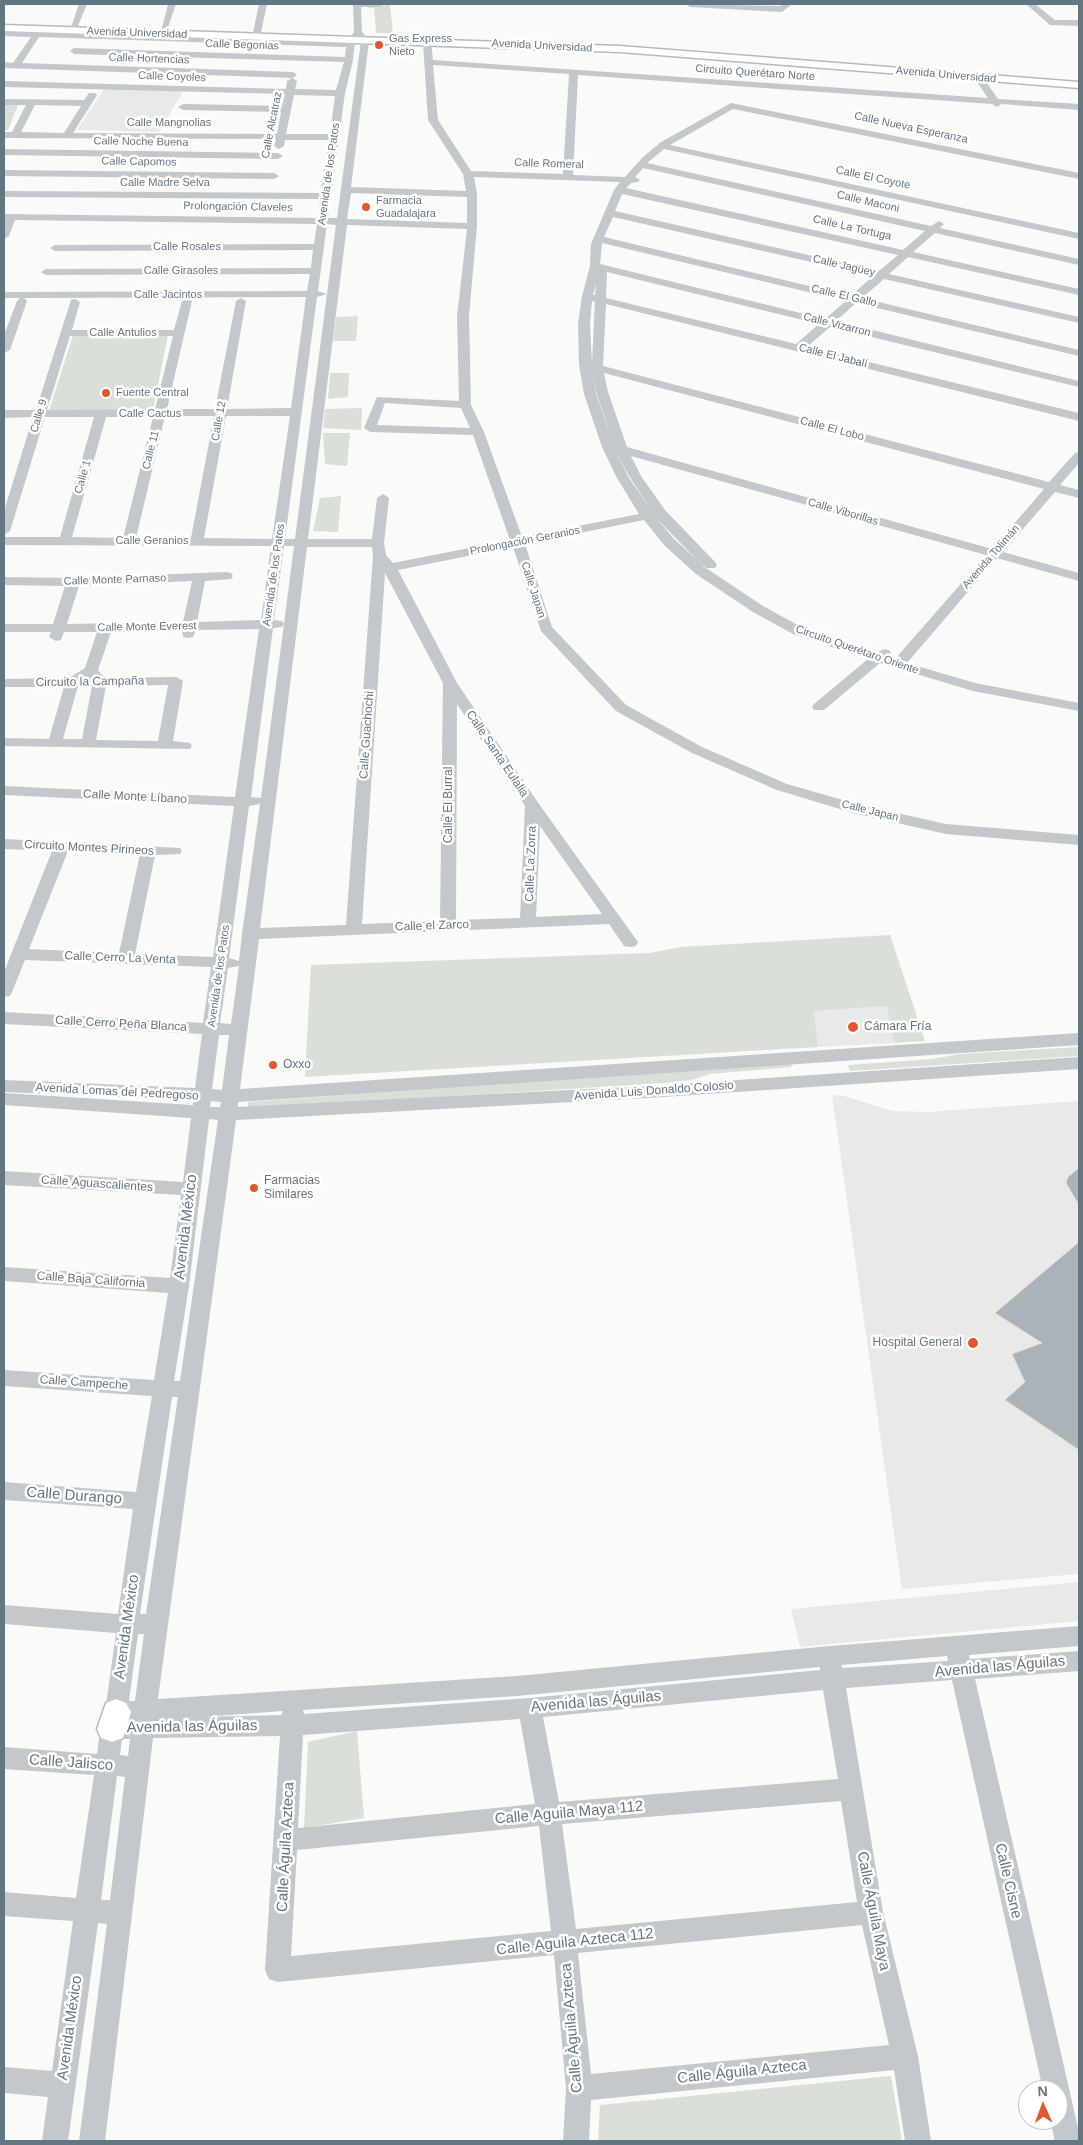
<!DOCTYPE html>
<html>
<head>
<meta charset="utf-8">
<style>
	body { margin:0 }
	#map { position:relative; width:1083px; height:2145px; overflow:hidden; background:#fafaf8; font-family:Arial,sans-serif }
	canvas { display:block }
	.frame { position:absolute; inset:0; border:5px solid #657683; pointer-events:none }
	.north { position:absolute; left:1018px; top:2080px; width:50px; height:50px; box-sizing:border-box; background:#fff; border:1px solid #c1c8cd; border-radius:50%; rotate:358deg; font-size:14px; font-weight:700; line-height:20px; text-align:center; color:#657683 }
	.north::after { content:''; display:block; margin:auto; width:18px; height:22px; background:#e4572e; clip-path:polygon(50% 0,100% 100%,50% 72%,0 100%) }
</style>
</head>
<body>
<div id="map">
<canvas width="1083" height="2145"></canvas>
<div class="frame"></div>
<div class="north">N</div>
</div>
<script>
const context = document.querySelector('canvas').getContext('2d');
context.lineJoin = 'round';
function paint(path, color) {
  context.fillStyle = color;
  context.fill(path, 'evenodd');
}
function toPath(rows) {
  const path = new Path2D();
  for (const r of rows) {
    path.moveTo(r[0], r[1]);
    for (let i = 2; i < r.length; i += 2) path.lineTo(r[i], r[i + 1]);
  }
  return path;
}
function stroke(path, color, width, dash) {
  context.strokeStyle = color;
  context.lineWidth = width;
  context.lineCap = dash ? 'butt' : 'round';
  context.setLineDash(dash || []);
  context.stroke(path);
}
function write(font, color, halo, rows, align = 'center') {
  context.font = font + ' Arial,sans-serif';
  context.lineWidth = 5;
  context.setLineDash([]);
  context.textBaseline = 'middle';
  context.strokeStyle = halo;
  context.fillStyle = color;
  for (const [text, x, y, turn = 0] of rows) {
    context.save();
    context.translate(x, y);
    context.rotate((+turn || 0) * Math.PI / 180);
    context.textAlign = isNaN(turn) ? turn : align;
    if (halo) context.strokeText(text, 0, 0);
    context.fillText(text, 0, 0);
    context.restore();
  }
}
paint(toPath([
	[105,88,184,90,159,132,77,130],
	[887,1006,894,1043,818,1047,814,1011],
	[832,1095,844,1096,892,1111,928,1112,1079,1101,1079,1574,902,1589],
	[1079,1582,1079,1621,800,1647,791,1609]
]), '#e8e9e9');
paint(toPath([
	[368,5,390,5,393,33,376,33,374,8,368,8],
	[4,105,18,105,8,130,4,130],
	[358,316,356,341,333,341,336,317],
	[73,335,168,335,153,410,49,411],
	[330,373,349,373,348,397,328,399],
	[362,408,361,430,323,428,325,409],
	[323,433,350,433,347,466,325,464],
	[341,496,338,532,313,531,320,498],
	[890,935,925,1041,894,1043,887,1006,814,1011,818,1047,305,1077,311,965,650,953,681,947],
	[1079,1047,1079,1056,850,1071,848,1065,932,1059,960,1054],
	[790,1062,792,1067,709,1074,696,1079,664,1083,248,1109,248,1102],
	[357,1731,364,1818,304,1828,308,1742],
	[891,2076,902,2141,598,2141,600,2105]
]), '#dadfd7');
const building = toPath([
	[1079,1168,1079,1205,1066,1183,1068,1177,1079,1168],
	[1079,1242,1079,1450,1005,1400,1025,1382,1012,1354,1042,1343,995,1313,1079,1242]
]);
paint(building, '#aab3b9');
stroke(building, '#dcdcda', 1);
const major = toPath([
	[4,25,620,46,1079,82,1079,88,620,52,4,31,4,25],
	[116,1699,126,1703,131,1712,123,1738,112,1742,101,1738,97,1729,106,1703,116,1699]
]);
stroke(major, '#b5babe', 3);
paint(toPath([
	[79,4,87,4,75,33,160,36,168,4,176,4,165,36,254,39,252,37,259,4,267,4,260,37,258,39,347,42,354,32,353,4,384,4,380,7,361,7,362,32,369,41,351,187,466,191,463,174,428,120,423,42,427,39,431,42,433,60,988,98,974,78,979,75,982,76,998,99,1079,104,1079,110,1001,104,997,107,992,104,578,75,573,175,625,177,642,158,661,142,731,103,1079,173,1079,179,733,109,670,145,1079,233,1079,239,664,149,647,163,931,226,939,221,944,224,940,228,1079,259,1079,265,935,233,913,252,1079,289,1079,295,908,257,889,274,1079,317,1079,323,884,279,862,298,1079,350,1079,356,856,303,836,321,1079,381,1079,387,830,327,807,347,1079,413,1079,421,606,304,603,366,1049,482,1075,453,1079,452,1079,463,1060,485,1079,490,1079,498,1055,492,1003,552,1079,573,1079,581,997,558,907,663,975,683,1079,703,1079,711,973,691,880,663,824,710,814,710,812,707,814,704,868,659,793,634,753,612,696,574,665,546,644,520,525,544,552,627,626,705,702,747,787,784,857,804,946,824,1079,835,1079,845,946,834,853,813,777,790,692,753,616,711,541,631,513,547,398,570,457,683,539,804,638,942,636,946,630,947,624,946,609,924,259,939,240,1089,1079,1033,1079,1045,238,1102,238,1107,648,1086,1079,1057,1079,1069,648,1098,236,1120,158,1699,517,1676,830,1646,1079,1626,1079,1646,969,1655,970,1659,1079,1651,1079,1671,975,1679,1079,2132,1079,2141,1055,2141,1050,2120,1058,2120,1058,2090,1043,2090,952,1680,846,1688,883,1912,918,2056,931,2141,905,2141,894,2070,591,2100,589,2141,563,2141,566,2088,554,1955,278,1982,269,1979,265,1970,280,1736,153,1738,105,2141,79,2141,107,1924,98,1923,68,2141,42,2141,48,2097,4,2093,4,2067,52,2071,73,1921,4,1916,4,1892,76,1898,94,1775,4,1769,4,1747,97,1754,100,1729,104,1722,109,1720,105,1712,116,1633,4,1624,4,1605,118,1614,133,1509,4,1500,4,1482,136,1492,152,1396,4,1386,4,1370,154,1380,168,1293,4,1281,4,1267,170,1278,181,1195,4,1185,4,1171,183,1182,191,1118,4,1105,4,1093,193,1105,193,1100,4,1092,4,1080,195,1088,202,1034,4,1024,4,1012,203,1023,211,967,25,960,12,992,10,996,4,997,4,972,52,851,4,849,4,839,180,848,182,851,180,854,155,855,135,954,213,957,234,806,4,795,4,786,235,797,259,629,196,630,193,637,188,638,183,637,182,630,111,632,98,670,104,678,176,677,183,681,173,741,190,743,192,746,190,749,4,746,4,738,49,739,64,687,4,687,4,679,69,678,85,668,97,632,64,632,61,640,56,641,49,637,51,632,4,632,4,624,53,624,65,586,4,585,4,577,73,578,226,572,231,573,233,576,231,579,205,581,197,622,261,620,271,546,4,545,4,537,60,537,94,417,45,417,10,531,4,535,4,511,33,417,4,418,4,410,36,410,71,300,75,299,80,302,72,330,174,330,182,301,187,298,192,301,167,409,215,409,236,301,241,298,246,301,227,409,291,408,306,297,24,298,27,301,10,350,4,353,4,335,17,301,20,298,4,298,4,292,307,291,310,274,46,275,41,272,46,269,311,268,313,250,55,251,50,248,55,245,314,244,317,224,15,220,9,236,4,239,4,214,318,218,320,199,4,197,4,191,321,193,329,140,285,140,284,146,279,149,274,146,276,139,4,138,4,132,12,132,26,105,4,105,4,99,84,100,89,93,95,93,97,95,73,133,277,134,281,112,183,110,178,107,183,104,282,106,285,94,4,87,4,81,286,89,287,81,292,78,297,81,295,89,336,90,344,62,74,54,70,51,74,48,345,57,346,47,39,37,22,63,293,72,297,75,293,78,4,68,4,62,13,63,31,37,4,36,4,30,69,33,79,4],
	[358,38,361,41,337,218,328,218,345,93,353,60,355,41,358,38],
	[433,65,569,74,563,174,471,171,438,120,433,65],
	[294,95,335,96,330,134,286,134,294,95],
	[35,105,81,106,64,133,21,132,35,105],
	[643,168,925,231,903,250,626,188,631,183,638,182,640,180,635,177,643,168],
	[474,177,620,182,614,190,591,244,590,266,582,296,578,324,579,365,584,394,602,447,617,478,639,514,522,537,484,432,471,405,469,316,477,226,477,194,474,177],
	[351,193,467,197,467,223,347,219,351,193],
	[622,194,898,255,879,271,615,211,622,194],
	[613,217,873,276,851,296,604,237,613,217],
	[327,224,336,225,327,294,318,291,327,224],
	[347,225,467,229,457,316,459,401,377,397,364,428,370,432,473,435,510,540,393,563,386,555,384,543,389,498,383,494,377,498,372,539,308,539,347,225],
	[602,243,846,301,825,319,600,264,602,243],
	[607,272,819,324,796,344,606,298,607,272],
	[596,283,595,295,593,295,596,283],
	[327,294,295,539,285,539,317,297,327,294],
	[592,301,595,302,592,363,590,324,592,301],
	[70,336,173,336,155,409,47,410,70,336],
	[592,370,596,392,614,445,596,394,592,370],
	[604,373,1044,489,992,549,627,447,608,392,604,373],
	[385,403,461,408,470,428,377,425,385,403],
	[165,416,214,416,191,538,136,538,165,416],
	[226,416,290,416,272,539,204,538,226,416],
	[106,417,153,417,123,538,72,537,106,417],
	[616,452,629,476,652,511,629,478,616,452],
	[631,456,986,555,895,659,888,657,891,653,889,650,884,649,876,653,803,628,763,606,706,568,675,540,656,518,705,568,715,568,717,565,715,562,665,510,641,476,631,456],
	[284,546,294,546,284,624,282,621,274,620,284,546],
	[307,547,372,547,373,556,346,925,260,928,307,547],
	[385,573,443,683,440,921,362,924,385,573],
	[192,581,183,622,67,624,79,586,192,581],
	[284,624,261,798,251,797,273,628,282,627,284,624],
	[168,685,158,741,96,740,106,686,168,685],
	[78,686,92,686,82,739,63,739,78,686],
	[457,704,525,806,520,918,456,920,457,704],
	[260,804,242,934,239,961,229,958,249,806,260,804],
	[540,826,602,914,536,917,540,826],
	[68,851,140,854,119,953,29,949,68,851],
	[239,966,231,1024,220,1023,228,968,239,966],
	[219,1035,229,1035,222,1090,212,1089,219,1035],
	[211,1101,221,1102,220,1107,210,1107,211,1101],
	[209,1119,218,1120,180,1381,174,1381,189,1286,209,1119],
	[172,1397,178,1397,146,1614,140,1614,172,1397],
	[138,1634,144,1634,135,1701,129,1701,138,1634],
	[947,1656,948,1661,843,1668,841,1665,947,1656],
	[820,1667,820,1670,530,1698,304,1714,303,1710,517,1696,820,1667],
	[823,1690,838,1779,559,1802,543,1717,823,1690],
	[283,1711,281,1715,203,1717,283,1711],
	[520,1719,535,1804,298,1828,303,1735,520,1719],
	[122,1739,130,1739,128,1756,120,1755,122,1739],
	[117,1776,125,1777,110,1900,101,1900,117,1776],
	[841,1801,857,1902,576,1929,562,1824,841,1801],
	[539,1826,551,1931,291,1956,297,1850,539,1826],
	[862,1925,889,2045,591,2074,578,1953,862,1925],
	[686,4,780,6,783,4,792,4,782,12,690,7,686,4],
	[1026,4,1035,4,1055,20,1079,20,1079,26,1050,25,1026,4],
	[4,149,278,153,283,156,278,159,4,155,4,149],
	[4,170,274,173,279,176,274,179,4,176,4,170]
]), '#c3c8cc');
paint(major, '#fff');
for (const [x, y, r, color] of [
	[379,45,5,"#e4572e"],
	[366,207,5,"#e4572e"],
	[106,393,5,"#e4572e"],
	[853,1027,6,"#e4572e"],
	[273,1065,5,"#e4572e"],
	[254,1188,5,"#e4572e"],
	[973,1343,6,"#e4572e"]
]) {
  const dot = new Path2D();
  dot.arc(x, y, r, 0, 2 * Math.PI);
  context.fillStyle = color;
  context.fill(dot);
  stroke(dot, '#fff', 2);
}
write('11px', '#657683', '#fff', [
	["Avenida Universidad",137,33,2],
	["Calle Begonias",242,45,2],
	["Avenida Universidad",542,46,3],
	["Calle Hortencias",149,59,2],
	["Circuito Querétaro Norte",755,73,4],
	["Avenida Universidad",946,75,5],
	["Calle Coyoles",172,77,2],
	["Calle Mangnolias",169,123],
	["Calle Alcatraz",272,125,-79],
	["Calle Nueva Esperanza",911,128,12],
	["Calle Noche Buena",141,142,1],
	["Calle Capomos",139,162,1],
	["Calle Romeral",549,164,2],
	["Avenida de los Patos",329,174,-82],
	["Calle El Coyote",873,178,12],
	["Calle Madre Selva",165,183],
	["Calle Maconi",868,202,13],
	["Prolongación Claveles",238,207,1],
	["Calle La Tortuga",852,228,13],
	["Calle Rosales",187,247],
	["Calle Jagüey",844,266,13],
	["Calle Girasoles",181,271],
	["Calle Jacintos",168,295],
	["Calle El Gallo",844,296,13],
	["Calle Vizarron",837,325,14],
	["Calle Antulios",123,333],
	["Calle El Jabalí",833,356,14],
	["Calle Cactus",150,414],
	["Calle 9",39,416,-73],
	["Calle 12",219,421,-80],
	["Calle El Lobo",832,429,15],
	["Calle 11",151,450,-76],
	["Calle 1",83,477,-74],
	["Calle Viborillas",843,512,16],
	["Calle Geranios",152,541],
	["Prolongación Geranios",525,541,-11],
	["Avenida Tolimán",991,557,-49],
	["Avenida de los Patos",274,575,-82],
	["Calle Monte Parnaso",115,580,-2],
	["Calle Japan",533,590,72],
	["Calle Monte Everest",147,627,-1],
	["Circuito Querétaro Oriente",857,650,19],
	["Calle Japan",870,811,14],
	["Avenida de los Patos",219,976,-82]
]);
write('11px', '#657683', '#fff', [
	["Gas Express",389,39],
	["Nieto",389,52],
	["Farmacia",376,201],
	["Guadalajara",376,214],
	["Fuente Central",116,393]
], 'left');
write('12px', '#657683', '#fff', [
	["Circuito la Campaña",90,682,-1],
	["Calle Guachochi",367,735,-86],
	["Calle Santa Eulalia",497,754,56],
	["Calle Monte Líbano",135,797,3],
	["Calle El Burral",449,805,-90],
	["Circuito Montes Pirineos",89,848,3],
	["Calle La Zorra",531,864,-88],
	["Calle el Zarco",432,926,-2],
	["Calle Cerro La Venta",120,958,2],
	["Calle Cerro Peña Blanca",121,1024,3],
	["Avenida Luis Donaldo Colosio",654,1091,-4],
	["Avenida Lomas del Pedregoso",117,1092,3],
	["Calle Aguascalientes",97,1184,4],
	["Calle Baja California",91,1280,4],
	["Calle Campeche",84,1383,4]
]);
write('12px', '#657683', '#fff', [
	["Cámara Fría",864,1027],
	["Oxxo",283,1065],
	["Farmacias",264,1181],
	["Similares",264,1195],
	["Hospital General",962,1343,"right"]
], 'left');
write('15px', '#657683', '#fff', [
	["Avenida México",186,1227,-83],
	["Calle Durango",74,1496,4],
	["Avenida México",127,1627,-82],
	["Avenida las Águilas",1000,1667,-5],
	["Avenida las Águilas",596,1702,-5],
	["Avenida las Águilas",192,1727,-1],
	["Calle Jalisco",71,1763,4],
	["Calle Aguila Maya 112",569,1813,-5],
	["Calle Águila Azteca",286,1847,-87],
	["Calle Cisne",1008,1881,77],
	["Calle Águila Maya",873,1911,79],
	["Calle Aguila Azteca 112",575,1942,-6],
	["Avenida México",70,2028,-82],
	["Calle Àguila Azteca",572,2028,-95],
	["Calle Águila Azteca",742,2072,-6]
]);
</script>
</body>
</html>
